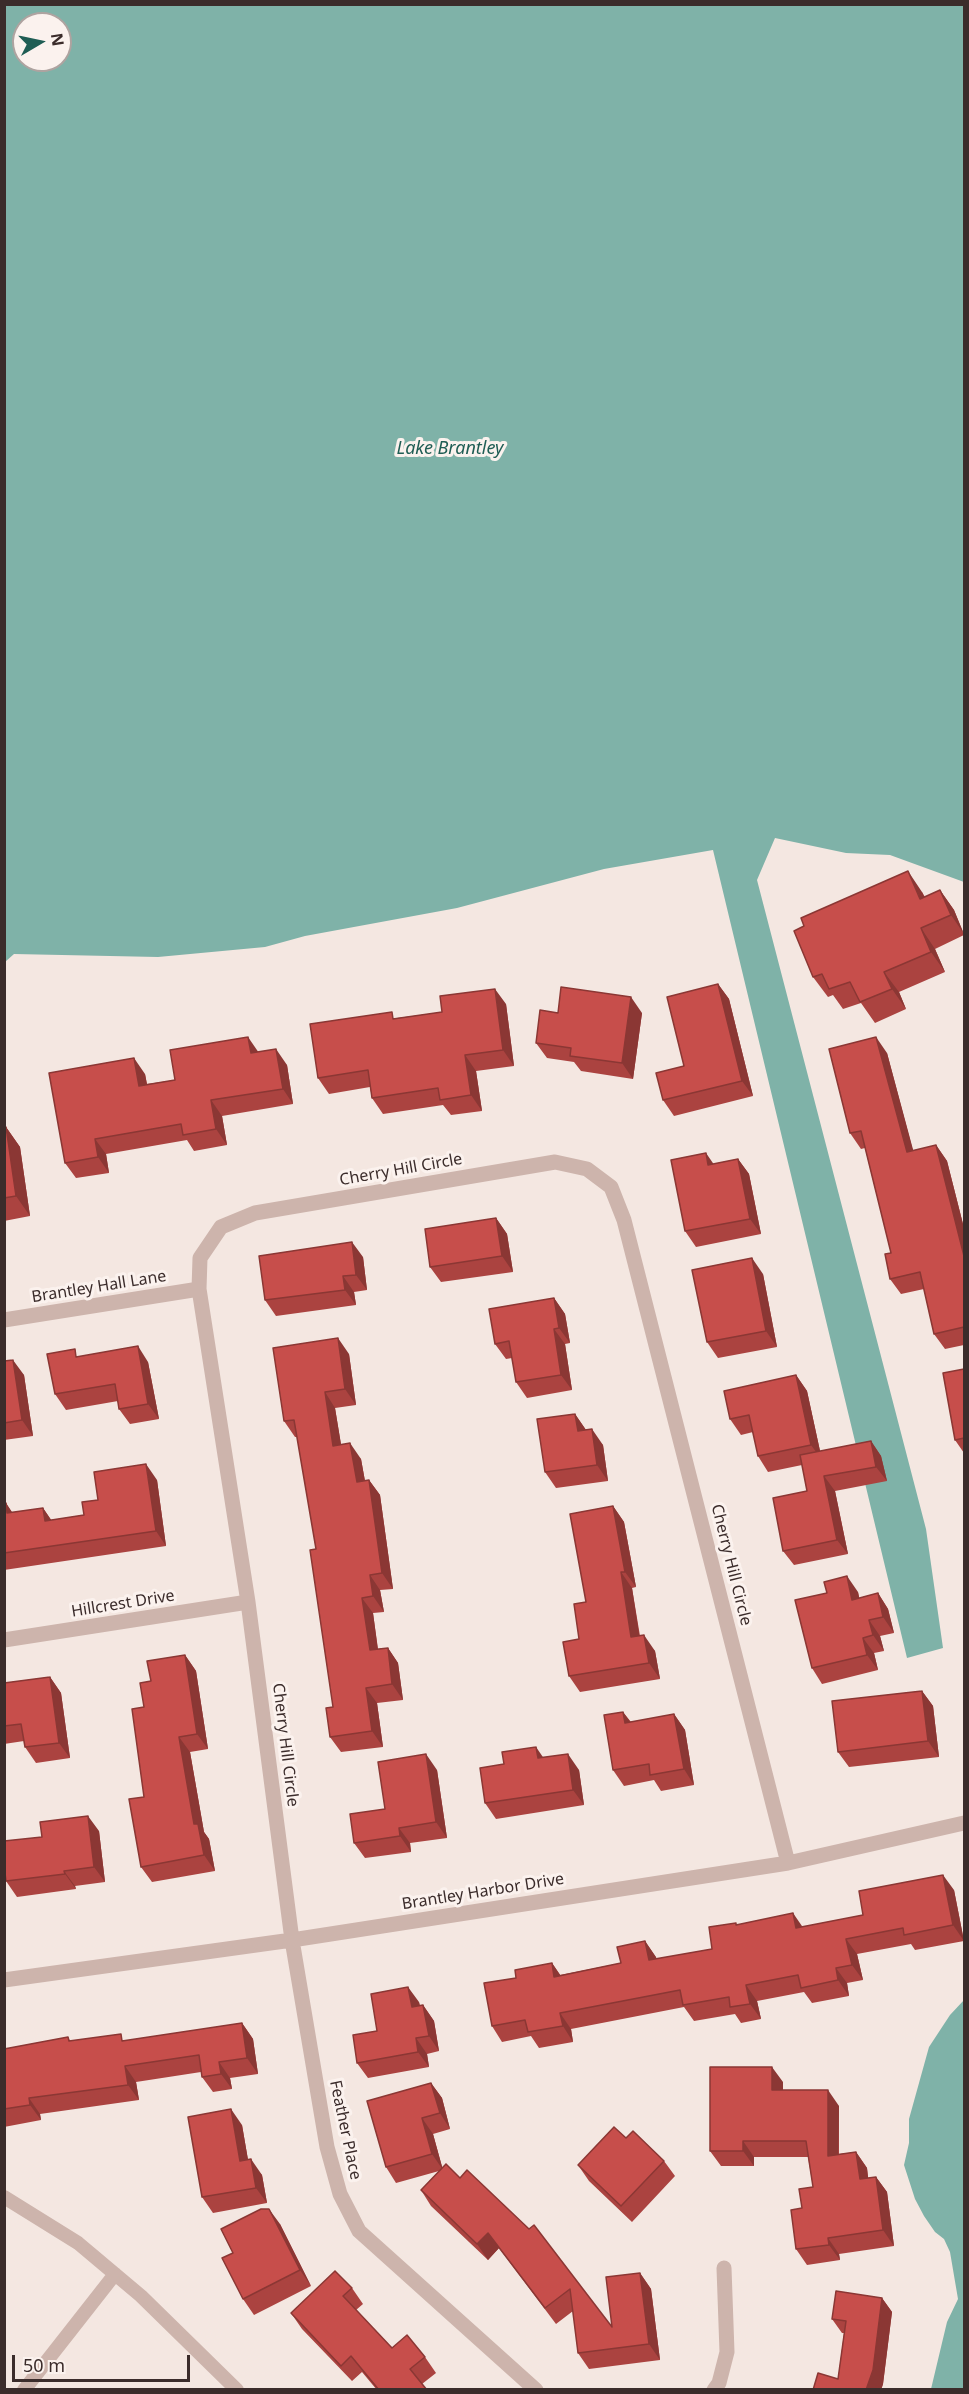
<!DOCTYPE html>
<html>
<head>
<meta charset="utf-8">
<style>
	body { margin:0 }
	#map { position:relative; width:969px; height:2394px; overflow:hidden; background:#f4e7e1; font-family:"Noto Sans",sans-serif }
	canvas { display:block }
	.frame { position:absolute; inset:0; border:6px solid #3b2c2b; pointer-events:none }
	.north { position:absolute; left:12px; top:12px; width:60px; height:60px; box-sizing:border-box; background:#fbf2ee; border:2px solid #aea3a0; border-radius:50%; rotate:81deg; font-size:16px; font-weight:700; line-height:24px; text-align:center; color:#3b2c2b }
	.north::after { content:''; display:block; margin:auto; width:21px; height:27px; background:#1f5d54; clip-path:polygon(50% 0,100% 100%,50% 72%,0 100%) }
	.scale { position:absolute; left:12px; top:2355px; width:178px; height:27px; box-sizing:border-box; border:3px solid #3b2c2b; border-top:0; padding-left:8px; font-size:18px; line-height:21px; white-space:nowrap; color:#3b2c2b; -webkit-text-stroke:4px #fbf2ee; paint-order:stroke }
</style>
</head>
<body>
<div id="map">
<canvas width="969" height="2394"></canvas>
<div class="frame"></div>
<div class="north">N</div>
<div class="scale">50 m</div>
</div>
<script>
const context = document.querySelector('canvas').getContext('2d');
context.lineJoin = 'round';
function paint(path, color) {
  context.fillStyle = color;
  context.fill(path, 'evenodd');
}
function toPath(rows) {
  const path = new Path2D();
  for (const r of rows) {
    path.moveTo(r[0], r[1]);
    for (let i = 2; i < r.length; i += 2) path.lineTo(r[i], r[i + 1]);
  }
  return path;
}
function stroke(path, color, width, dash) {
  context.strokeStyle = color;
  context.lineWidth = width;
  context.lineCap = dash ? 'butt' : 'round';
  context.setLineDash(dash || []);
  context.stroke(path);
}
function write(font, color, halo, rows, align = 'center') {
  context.font = font + ' "Noto Sans",sans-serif';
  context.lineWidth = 6;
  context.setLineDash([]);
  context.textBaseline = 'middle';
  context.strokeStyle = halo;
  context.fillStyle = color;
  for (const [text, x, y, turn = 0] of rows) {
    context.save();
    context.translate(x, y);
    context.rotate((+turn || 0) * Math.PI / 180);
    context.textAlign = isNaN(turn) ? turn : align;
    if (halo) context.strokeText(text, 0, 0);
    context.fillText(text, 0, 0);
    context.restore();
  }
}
paint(toPath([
	[5,5,964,5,964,882,890,855,846,853,775,838,757,880,926,1529,943,1648,907,1658,713,850,604,869,457,908,305,936,265,947,158,957,14,954,5,962],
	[24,24,60,24,60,60,24,60],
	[964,2000,964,2389,931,2389,947,2322,958,2299,950,2252,944,2239,935,2232,924,2216,915,2199,904,2165,909,2143,909,2119,929,2047,950,2015]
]), '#7fb2a8');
stroke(toPath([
	[4,2197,78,2243,141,2296,237,2390],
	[24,2390,115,2274]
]), '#cdb4ac', 14);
stroke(toPath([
	[4,1320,199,1289],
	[4,1640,248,1602],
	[4,1980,292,1940,788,1863,964,1823],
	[536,2390,359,2231,340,2194,327,2147,292,1940,248,1602,199,1289,200,1258,221,1227,255,1213,555,1162,587,1169,611,1187,624,1220,788,1863],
	[714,2390,719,2383,727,2352,724,2268]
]), '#cdb4ac', 15);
paint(toPath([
	[940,890,954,910,964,935,935,949,945,972,899,992,906,1009,875,1023,861,1003,843,1009,833,995,828,997,813,977,922,892,925,897],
	[718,984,729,999,753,1096,674,1116,663,1100,684,1066],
	[506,1004,514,1066,476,1071,482,1111,451,1115,443,1105,383,1114,372,1098,370,1087,329,1094,318,1078,397,1018],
	[558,1013,642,1013,633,1079,581,1071,574,1062,547,1058,536,1043],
	[259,1052,287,1065,293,1104,222,1116,227,1145,194,1151,187,1140,106,1154,109,1173,76,1178,65,1163,145,1074,147,1084,175,1080],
	[887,1053,913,1151,936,1145,947,1161,964,1228,964,1345,945,1349,934,1334,924,1289,901,1294,890,1279,891,1253,865,1148,861,1149,850,1133],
	[4,1127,6,1127,20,1147,30,1216,4,1221],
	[738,1159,749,1174,761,1234,696,1247,685,1231,713,1164],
	[496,1218,507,1234,513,1272,441,1282,430,1267],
	[363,1257,367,1290,354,1292,356,1305,276,1316,265,1300],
	[763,1274,777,1347,718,1358,707,1342],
	[554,1298,565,1314,570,1343,565,1344,572,1390,527,1398,516,1382,512,1358,506,1359,495,1344],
	[349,1354,356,1405,335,1408,341,1445,361,1459,365,1481,369,1480,380,1495,393,1589,380,1590,384,1612,373,1613,378,1649,388,1648,398,1663,403,1700,377,1703,383,1747,341,1752,330,1737,333,1707,316,1549,297,1437,295,1437,284,1421],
	[80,1356,148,1362,159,1419,130,1424,119,1409,118,1401,66,1410,55,1394],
	[4,1361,24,1375,33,1436,4,1440],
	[964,1369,964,1453,955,1440],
	[796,1375,807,1391,820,1451,871,1441,881,1456,887,1481,835,1491,848,1554,794,1565,783,1551,807,1491,802,1465,768,1472,758,1456,753,1432,741,1435,730,1419],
	[575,1414,586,1430,603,1445,608,1481,556,1488,545,1472],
	[157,1480,166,1546,4,1570,4,1503,6,1503,12,1513,43,1508,51,1520,84,1515,98,1500],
	[613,1506,624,1522,636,1587,632,1588,640,1636,655,1651,660,1679,580,1692,569,1676,579,1639,586,1602],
	[858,1592,859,1598,878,1593,888,1609,894,1633,880,1636,884,1651,874,1653,878,1670,822,1684,812,1668],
	[185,1655,196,1671,208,1749,190,1752,204,1832,209,1839,215,1871,152,1882,141,1867,144,1797,144,1707,151,1681],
	[50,1677,61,1693,70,1758,36,1763,25,1747,24,1741,4,1744,4,1683],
	[922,1691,933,1706,939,1757,849,1767,838,1752],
	[623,1712,631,1722,674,1714,685,1730,694,1785,661,1791,654,1780,624,1786,613,1770],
	[543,1758,579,1770,584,1805,496,1819,485,1803],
	[437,1770,447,1838,410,1843,411,1852,365,1858,354,1843,385,1809],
	[99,1831,105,1882,75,1886,76,1889,17,1897,6,1881],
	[954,1890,964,1941,915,1950,911,1944,857,1954,863,1980,847,1983,849,1996,812,2003,804,1992,757,2001,761,2019,741,2023,735,2014,694,2021,684,2007,571,2029,573,2042,539,2048,531,2036,502,2042,492,2026,552,1963,560,1975,621,1963,645,1941,657,1959,712,1949,737,1925,802,1927,863,1915],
	[419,2002,420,2006,423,2005,434,2021,439,2051,427,2054,429,2067,368,2078,357,2063,377,2031],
	[242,2023,253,2039,258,2074,230,2078,232,2089,213,2092,202,2077,201,2072,136,2082,139,2100,40,2114,41,2120,4,2127,4,2049,68,2037,70,2041,126,2041],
	[783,2082,783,2090,839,2106,839,2154,856,2152,867,2168,868,2178,876,2177,887,2192,894,2246,839,2254,840,2260,807,2265,796,2249,802,2208,813,2187,808,2157,754,2157,754,2166,721,2166,710,2151],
	[431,2083,442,2098,450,2129,433,2134,442,2167,612,2327,640,2273,651,2289,660,2360,589,2369,578,2353,573,2311,556,2324,499,2248,488,2260,431,2206,421,2190,439,2171,396,2183,386,2167],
	[242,2125,248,2160,262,2175,267,2203,213,2213,202,2197],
	[664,2161,675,2176,632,2222,589,2181,578,2165],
	[280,2224,311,2286,254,2315,243,2299,233,2253],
	[352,2288,363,2304,356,2310,392,2348,425,2357,436,2373,422,2384,427,2390,377,2390,362,2372,352,2381,302,2329,291,2313],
	[882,2298,892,2312,883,2384,881,2390,813,2390,838,2379,844,2333,842,2333,832,2319]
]), '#ab4340');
paint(toPath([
	[908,871,922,892,934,919,920,899],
	[940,890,954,910,964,934,951,915],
	[921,928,935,949,945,972,931,952],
	[884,972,899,992,906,1009,892,989],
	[718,984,729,999,753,1096,742,1081],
	[495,989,506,1004,514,1066,503,1050],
	[631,997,642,1013,633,1079,622,1063],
	[248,1037,259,1053,251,1053],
	[876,1037,887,1053,918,1168,907,1152],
	[276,1049,287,1065,293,1104,283,1089],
	[465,1055,476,1071,482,1111,471,1095],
	[134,1058,145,1074,150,1101,139,1086],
	[211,1100,222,1116,227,1145,216,1129],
	[6,1127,20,1147,30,1216,16,1196],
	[95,1139,106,1154,109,1173,98,1157],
	[936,1145,947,1161,964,1228,964,1256],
	[706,1153,717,1169,708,1165],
	[738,1159,749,1174,761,1234,750,1219],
	[496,1218,507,1234,513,1272,502,1256],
	[352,1242,363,1257,367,1290,356,1275],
	[752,1258,763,1274,777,1347,766,1331],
	[343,1276,354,1292,356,1305,345,1290],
	[554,1298,565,1314,570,1343,559,1328],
	[554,1329,565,1344,572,1390,561,1375],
	[338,1338,349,1354,356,1405,345,1389],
	[138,1346,148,1362,159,1419,148,1404],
	[13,1360,24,1375,33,1436,22,1420],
	[796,1375,807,1391,822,1460,811,1445],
	[325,1392,335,1408,344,1462,333,1446],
	[575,1414,586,1430,578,1431],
	[592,1429,603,1445,608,1481,597,1465],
	[871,1441,881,1456,887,1481,876,1467],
	[350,1443,361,1459,368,1498,357,1482],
	[146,1464,157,1480,166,1546,156,1531],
	[824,1476,835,1491,848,1554,837,1540],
	[369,1480,380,1495,393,1589,382,1573],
	[6,1503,16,1518,7,1513],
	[613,1506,624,1522,636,1587,625,1572],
	[43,1508,54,1524,45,1521],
	[621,1572,632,1588,642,1653,631,1637],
	[370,1575,380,1590,384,1612,373,1596],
	[847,1576,858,1592,863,1615,852,1600],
	[878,1593,888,1609,894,1633,883,1617],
	[362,1598,373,1613,380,1666,370,1650],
	[869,1620,880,1636,884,1651,873,1635],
	[644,1635,655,1651,660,1679,649,1663],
	[863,1638,874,1653,878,1670,867,1655],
	[388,1648,398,1663,403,1700,392,1684],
	[185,1655,196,1671,208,1749,197,1734],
	[50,1677,61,1693,70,1758,59,1743],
	[366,1688,377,1703,383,1747,372,1731],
	[922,1691,933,1706,939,1757,928,1741],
	[623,1712,634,1727,625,1723],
	[674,1714,685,1730,694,1785,684,1769],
	[179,1737,190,1752,204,1832,209,1839,215,1871,204,1855,194,1824],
	[536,1747,547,1763,538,1758],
	[426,1754,437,1770,447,1838,436,1822],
	[568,1754,579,1770,584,1805,573,1790],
	[88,1816,99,1831,105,1882,94,1867],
	[399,1828,410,1843,411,1852,400,1836],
	[64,1871,75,1886,76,1889,65,1874],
	[943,1875,954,1890,964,1941,953,1925],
	[793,1913,804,1929,796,1928],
	[846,1939,857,1954,863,1980,852,1965],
	[645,1941,656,1957,660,1976,649,1960],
	[552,1963,563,1979,554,1977],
	[836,1968,847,1983,849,1996,838,1980],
	[746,1985,757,2001,761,2019,750,2004],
	[408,1987,419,2002,423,2023,412,2007],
	[423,2005,434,2021,439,2051,429,2036],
	[560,2013,571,2029,573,2042,563,2026],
	[242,2023,253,2039,258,2074,247,2058],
	[416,2038,427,2054,429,2067,418,2052],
	[219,2062,230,2078,232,2089,221,2074],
	[125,2066,136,2082,139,2100,128,2085],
	[772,2067,783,2082,783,2105,772,2090],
	[431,2083,442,2098,450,2129,440,2113],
	[828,2090,839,2106,838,2171,828,2156],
	[29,2098,40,2114,41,2120,30,2105],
	[231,2109,242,2125,251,2177,240,2161],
	[422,2118,433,2134,443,2170,432,2154],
	[743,2141,754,2157,754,2166,743,2151],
	[856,2152,867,2168,870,2194,860,2179],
	[251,2159,262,2175,267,2203,256,2188],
	[876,2177,887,2192,894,2246,883,2230],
	[269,2209,280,2224,311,2286,300,2270],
	[488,2233,499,2248,488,2260,477,2244],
	[828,2238,839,2254,840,2260,829,2245],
	[640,2273,651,2289,660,2360,649,2344],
	[882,2298,892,2312,883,2384,881,2390,866,2390]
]), '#8b3734');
const building = toPath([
	[908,871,920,899,940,890,951,915,921,928,931,952,884,972,892,989,860,1002,850,982,829,989,822,974,813,977,794,931,804,926,801,918,908,871],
	[718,984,742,1081,663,1100,656,1073,684,1066,667,997,718,984],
	[561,987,631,997,622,1063,570,1056,571,1048,536,1043,540,1010,558,1013,561,987],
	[495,989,503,1050,465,1055,471,1095,440,1100,438,1088,372,1098,368,1070,318,1078,310,1024,392,1012,393,1019,442,1012,440,996,495,989],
	[248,1037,251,1053,276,1049,283,1089,211,1100,216,1129,183,1135,181,1124,95,1139,98,1157,65,1163,49,1073,134,1058,139,1086,175,1080,170,1050,248,1037],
	[876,1037,907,1152,936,1145,964,1256,964,1327,934,1334,920,1272,890,1279,885,1254,891,1253,861,1131,850,1133,829,1049,876,1037],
	[4,1127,6,1127,16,1196,4,1198,4,1127],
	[706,1153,708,1165,738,1159,750,1219,685,1231,671,1160,706,1153],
	[496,1218,502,1256,430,1267,425,1229,496,1218],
	[352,1242,356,1275,343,1276,345,1290,265,1300,259,1256,352,1242],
	[752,1258,766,1331,707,1342,692,1270,752,1258],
	[554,1298,559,1328,554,1329,561,1375,516,1382,509,1341,495,1344,489,1309,554,1298],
	[338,1338,345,1389,325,1392,333,1446,350,1443,357,1482,369,1480,382,1573,370,1575,373,1596,362,1598,370,1650,388,1648,392,1684,366,1688,372,1731,330,1737,326,1708,333,1707,310,1550,316,1549,294,1420,284,1421,273,1348,338,1338],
	[138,1346,148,1404,119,1409,115,1384,55,1394,47,1354,75,1349,76,1357,138,1346],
	[13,1360,22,1420,4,1423,4,1361,13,1360],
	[964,1369,964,1438,955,1440,943,1373,964,1369],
	[796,1375,811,1445,758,1456,749,1415,730,1419,724,1391,796,1375],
	[575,1414,578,1431,592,1429,597,1465,545,1472,537,1419,575,1414],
	[871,1441,876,1467,824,1476,837,1540,783,1551,773,1498,807,1491,800,1455,871,1441],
	[146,1464,156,1531,4,1553,4,1503,6,1503,7,1513,43,1508,45,1521,84,1515,82,1502,98,1500,94,1472,146,1464],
	[613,1506,625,1572,621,1572,631,1637,644,1635,649,1663,569,1676,563,1642,579,1639,574,1604,586,1602,570,1514,613,1506],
	[847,1576,852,1600,878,1593,883,1617,869,1620,873,1635,863,1638,867,1655,812,1668,795,1600,827,1593,824,1582,847,1576],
	[185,1655,197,1734,179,1737,194,1824,198,1824,204,1855,141,1867,129,1799,144,1797,132,1709,144,1707,140,1683,151,1681,147,1661,185,1655],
	[50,1677,59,1743,25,1747,21,1724,4,1726,4,1683,50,1677],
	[922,1691,928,1741,838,1752,832,1701,922,1691],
	[623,1712,625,1723,674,1714,684,1769,650,1775,649,1764,613,1770,604,1715,623,1712],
	[536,1747,538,1758,568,1754,573,1790,485,1803,480,1768,504,1764,502,1752,536,1747],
	[426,1754,436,1822,399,1828,400,1836,354,1843,350,1814,385,1809,378,1762,426,1754],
	[88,1816,94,1867,64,1871,65,1874,6,1881,4,1865,4,1841,42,1837,40,1822,88,1816],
	[943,1875,953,1925,904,1935,903,1928,846,1939,852,1965,836,1968,838,1980,801,1988,798,1975,746,1985,750,2004,730,2007,729,1997,683,2005,680,1990,560,2013,563,2026,528,2032,525,2020,492,2026,484,1983,516,1978,515,1970,552,1963,554,1977,621,1963,617,1947,645,1941,649,1960,712,1949,709,1927,736,1923,736,1925,793,1913,796,1928,863,1915,859,1891,943,1875],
	[408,1987,412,2007,423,2005,429,2036,416,2038,418,2052,357,2063,353,2035,377,2031,371,1994,408,1987],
	[242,2023,247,2058,219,2062,221,2074,202,2077,199,2055,125,2066,128,2085,29,2098,30,2105,4,2109,4,2049,68,2037,69,2041,121,2034,122,2041,242,2023],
	[710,2067,772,2067,772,2090,828,2090,828,2156,856,2152,860,2179,876,2177,883,2230,828,2238,829,2245,796,2249,791,2210,802,2208,799,2189,813,2187,806,2141,743,2141,743,2151,710,2151,710,2067],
	[431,2083,440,2113,422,2118,432,2154,386,2167,367,2101,431,2083],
	[231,2109,240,2161,251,2159,256,2188,202,2197,188,2117,231,2109],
	[614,2127,626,2138,633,2131,664,2161,621,2206,578,2165,614,2127],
	[446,2164,460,2178,467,2170,529,2229,534,2225,612,2327,606,2277,640,2273,649,2344,578,2353,570,2289,545,2308,488,2233,477,2244,421,2190,446,2164],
	[261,2209,269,2209,300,2270,243,2299,222,2258,233,2253,221,2229,261,2209],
	[335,2271,352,2288,343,2296,392,2348,407,2335,425,2357,410,2369,427,2390,379,2390,351,2356,341,2366,291,2313,335,2271],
	[836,2291,882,2298,873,2370,866,2390,813,2390,818,2373,838,2379,846,2321,832,2319,836,2291]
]);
paint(building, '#c74e4b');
stroke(building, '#8b3734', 1.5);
write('16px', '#3b2c2b', '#fbf2ee', [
	["Cherry Hill Circle",401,1170,-10],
	["Brantley Hall Lane",99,1287,-9],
	["Cherry Hill Circle",731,1565,76],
	["Hillcrest Drive",123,1604,-9],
	["Cherry Hill Circle",285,1745,83],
	["Brantley Harbor Drive",483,1892,-9],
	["Feather Place",345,2130,78]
]);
write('italic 18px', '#1f5d54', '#fbf2ee', [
	["Lake Brantley",450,449]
]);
</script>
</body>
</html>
